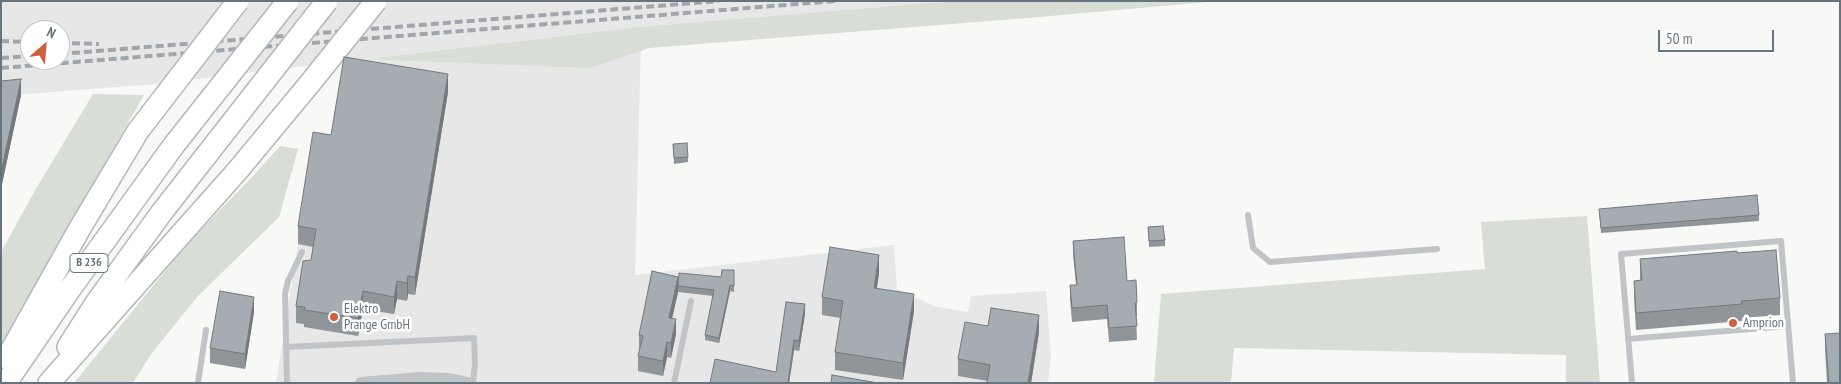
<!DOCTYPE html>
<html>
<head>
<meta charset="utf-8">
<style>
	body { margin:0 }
	#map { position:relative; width:1841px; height:384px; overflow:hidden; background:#f8f8f6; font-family:"PT Sans Narrow",sans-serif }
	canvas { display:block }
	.frame { position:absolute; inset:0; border:2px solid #66747d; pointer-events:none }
	.north { position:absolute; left:20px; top:20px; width:50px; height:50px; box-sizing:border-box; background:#fff; border:1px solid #c2c7cb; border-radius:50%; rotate:27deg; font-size:14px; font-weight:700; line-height:20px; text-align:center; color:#66747d }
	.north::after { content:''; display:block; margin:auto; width:18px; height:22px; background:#ce6040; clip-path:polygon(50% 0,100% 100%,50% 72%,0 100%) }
	.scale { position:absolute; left:1658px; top:30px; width:116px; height:22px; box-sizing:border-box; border:2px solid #66747d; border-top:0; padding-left:6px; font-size:15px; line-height:18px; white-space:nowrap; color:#66747d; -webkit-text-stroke:4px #fff; paint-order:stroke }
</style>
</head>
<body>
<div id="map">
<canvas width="1841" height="384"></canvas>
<div class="frame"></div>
<div class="north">N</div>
<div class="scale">50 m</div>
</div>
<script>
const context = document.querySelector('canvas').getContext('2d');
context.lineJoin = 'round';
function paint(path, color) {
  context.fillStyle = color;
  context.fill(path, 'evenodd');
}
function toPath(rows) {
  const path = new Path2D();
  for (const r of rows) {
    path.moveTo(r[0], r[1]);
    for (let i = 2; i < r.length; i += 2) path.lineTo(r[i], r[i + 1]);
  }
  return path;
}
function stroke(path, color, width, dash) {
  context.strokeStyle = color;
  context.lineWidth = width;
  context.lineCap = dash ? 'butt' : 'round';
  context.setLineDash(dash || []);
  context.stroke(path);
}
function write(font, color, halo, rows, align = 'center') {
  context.font = font + ' "PT Sans Narrow",sans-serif';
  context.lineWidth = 5;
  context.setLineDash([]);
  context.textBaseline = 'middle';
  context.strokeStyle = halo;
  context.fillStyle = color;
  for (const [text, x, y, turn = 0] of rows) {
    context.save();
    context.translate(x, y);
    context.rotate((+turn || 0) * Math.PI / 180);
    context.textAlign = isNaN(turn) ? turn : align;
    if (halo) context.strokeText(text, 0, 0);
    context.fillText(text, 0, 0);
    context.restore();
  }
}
paint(toPath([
	[1,1,952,1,650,26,641,41,635,275,894,245,897,289,934,306,968,312,971,296,1046,291,1051,357,1048,383,276,383,313,150,331,153,348,61,155,84,1,96],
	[30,30,60,30,60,60,30,60]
]), '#e6e7e6');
paint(toPath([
	[952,1,1219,1,1028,18,649,48,590,68,369,59,650,26],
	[93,94,144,95,1,347,1,252,37,187],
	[280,146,298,149,279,217,198,296,151,354,133,383,74,383,187,244,253,176],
	[1587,216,1600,383,1566,383,1566,355,1234,348,1231,383,1154,383,1161,294,1485,269,1481,222]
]), '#d8ddd6');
const trunk = toPath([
	[68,347,96,303,162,212,205,157],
	[7,358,80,228,138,131],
	[6,383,70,289,174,145],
	[49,383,238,170]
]);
stroke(trunk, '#b4b7ba', 24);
stroke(toPath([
	[1248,215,1253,248,1270,262,1437,249],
	[1628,339,1788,326],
	[286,347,474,338,475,364,473,383],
	[198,383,206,330],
	[287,383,285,294,288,281,302,252],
	[674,383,691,301],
	[1632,383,1621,254,1781,241,1793,383]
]), '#c0c4c7', 6);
stroke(toPath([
	[361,383,420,378,449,379,468,383]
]), '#c0c4c7', 12);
stroke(trunk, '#fff', 21);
stroke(toPath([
	[1,41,30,42],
	[60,43,99,44],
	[60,54,719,1],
	[1,58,30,56],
	[1,68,835,1]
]), '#a0a6ab', 4, [8, 4]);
const trunkBridge = toPath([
	[138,131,238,1],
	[174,145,288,1],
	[205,157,327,1],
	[238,170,311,82,376,1]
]);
stroke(trunkBridge, '#b4b7ba', 24, []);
stroke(trunkBridge, '#fff', 21);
paint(toPath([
	[1,81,21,95,2,184,1,184],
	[448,92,415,295,408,294,407,301,397,299,394,314,363,309,358,336,304,327,304,324,296,323,296,306,311,260,313,247,298,244,298,226,331,135],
	[673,144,688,157,688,162,674,164],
	[1599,209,1759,215,1759,221,1601,233],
	[1148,227,1165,240,1165,246,1149,247],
	[1073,241,1127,281,1137,302,1137,316,1136,316,1137,340,1109,342,1107,319,1072,322,1070,299,1070,285,1076,285,1073,255],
	[1737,253,1780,298,1780,315,1742,318,1742,321,1636,330,1634,298,1634,281,1640,280,1640,259],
	[734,270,734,292,730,291,719,343,705,340,705,335,713,296,678,292,672,318,676,334,671,358,667,357,663,376,638,371,638,356,640,350,639,350,639,335,678,286,721,277],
	[879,273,877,288,914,311,903,380,835,370,835,352,841,318,822,315,822,297],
	[254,312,245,369,210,363,210,348],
	[805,314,799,351,794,350,789,383,710,383,776,372],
	[988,326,1039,332,1031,383,987,383,988,381,958,376,958,359],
	[1825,334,1840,383,1827,383,1825,349]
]), '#8f9599');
paint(toPath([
	[448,74,448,92,415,295,415,277],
	[21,79,21,95,2,184,2,168],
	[879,255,879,273,874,305,874,288],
	[408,276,408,294,407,301,407,283],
	[678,277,678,292,669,332,669,318],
	[397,281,397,299,394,314,394,297],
	[730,285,730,291,719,343,719,338],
	[363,291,363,309,358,336,358,318],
	[914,294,914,311,903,380,903,363],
	[254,297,254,312,245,369,245,354],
	[805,304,805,314,799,351,799,341],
	[1039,315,1039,332,1031,383,1028,383],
	[676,319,676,334,671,358,671,343],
	[794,340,794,350,789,383,788,383],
	[667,342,667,357,663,376,663,361]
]), '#74797d');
const building = toPath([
	[344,57,448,74,415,277,408,276,407,283,397,281,394,297,363,291,358,318,304,310,305,307,296,306,303,261,311,260,316,229,298,226,313,132,331,135,344,57],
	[21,79,2,168,1,168,1,81,21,79],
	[687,143,688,157,674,158,673,144,687,143],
	[1757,195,1759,215,1601,228,1599,209,1757,195],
	[1163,226,1165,240,1149,241,1148,227,1163,226],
	[1124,237,1127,281,1136,280,1137,302,1135,303,1137,326,1109,328,1107,305,1072,308,1070,285,1077,285,1073,241,1124,237],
	[830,247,879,255,874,288,914,294,903,363,835,352,843,301,822,297,830,247],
	[1776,250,1780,298,1741,301,1742,304,1636,313,1634,281,1642,280,1640,259,1737,251,1737,253,1776,250],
	[722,270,734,270,734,286,730,285,719,338,705,335,714,290,678,286,679,273,721,277,722,270],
	[652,271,678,277,669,318,676,319,671,343,667,342,663,361,638,356,643,336,639,335,652,271],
	[220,291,254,297,245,354,210,348,220,291],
	[786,302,805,304,799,341,794,340,788,383,710,383,715,359,776,372,786,302],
	[991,308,1039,315,1028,383,987,383,990,365,958,359,965,322,988,326,991,308],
	[1840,333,1840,383,1829,383,1825,334,1840,333],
	[832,375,878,383,831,383,832,375]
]);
paint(building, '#a6adb2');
stroke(building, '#74797d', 1);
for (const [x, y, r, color] of [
	[334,317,5,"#ce6040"],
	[1733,323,5,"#ce6040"]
]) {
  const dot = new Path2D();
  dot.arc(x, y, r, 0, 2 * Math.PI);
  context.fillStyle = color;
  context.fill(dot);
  stroke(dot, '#fff', 2);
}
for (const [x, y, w] of [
	[89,263,38]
]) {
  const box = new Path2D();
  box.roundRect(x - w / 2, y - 9.5, w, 19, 4);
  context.fillStyle = '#fff';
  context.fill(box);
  stroke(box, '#66747d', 1);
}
write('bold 12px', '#66747d', null, [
	["B 236",89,263]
]);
write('14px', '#66747d', '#fff', [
	["Elektro",344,309],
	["Prange GmbH",344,325],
	["Amprion",1743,323]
], 'left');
</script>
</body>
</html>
